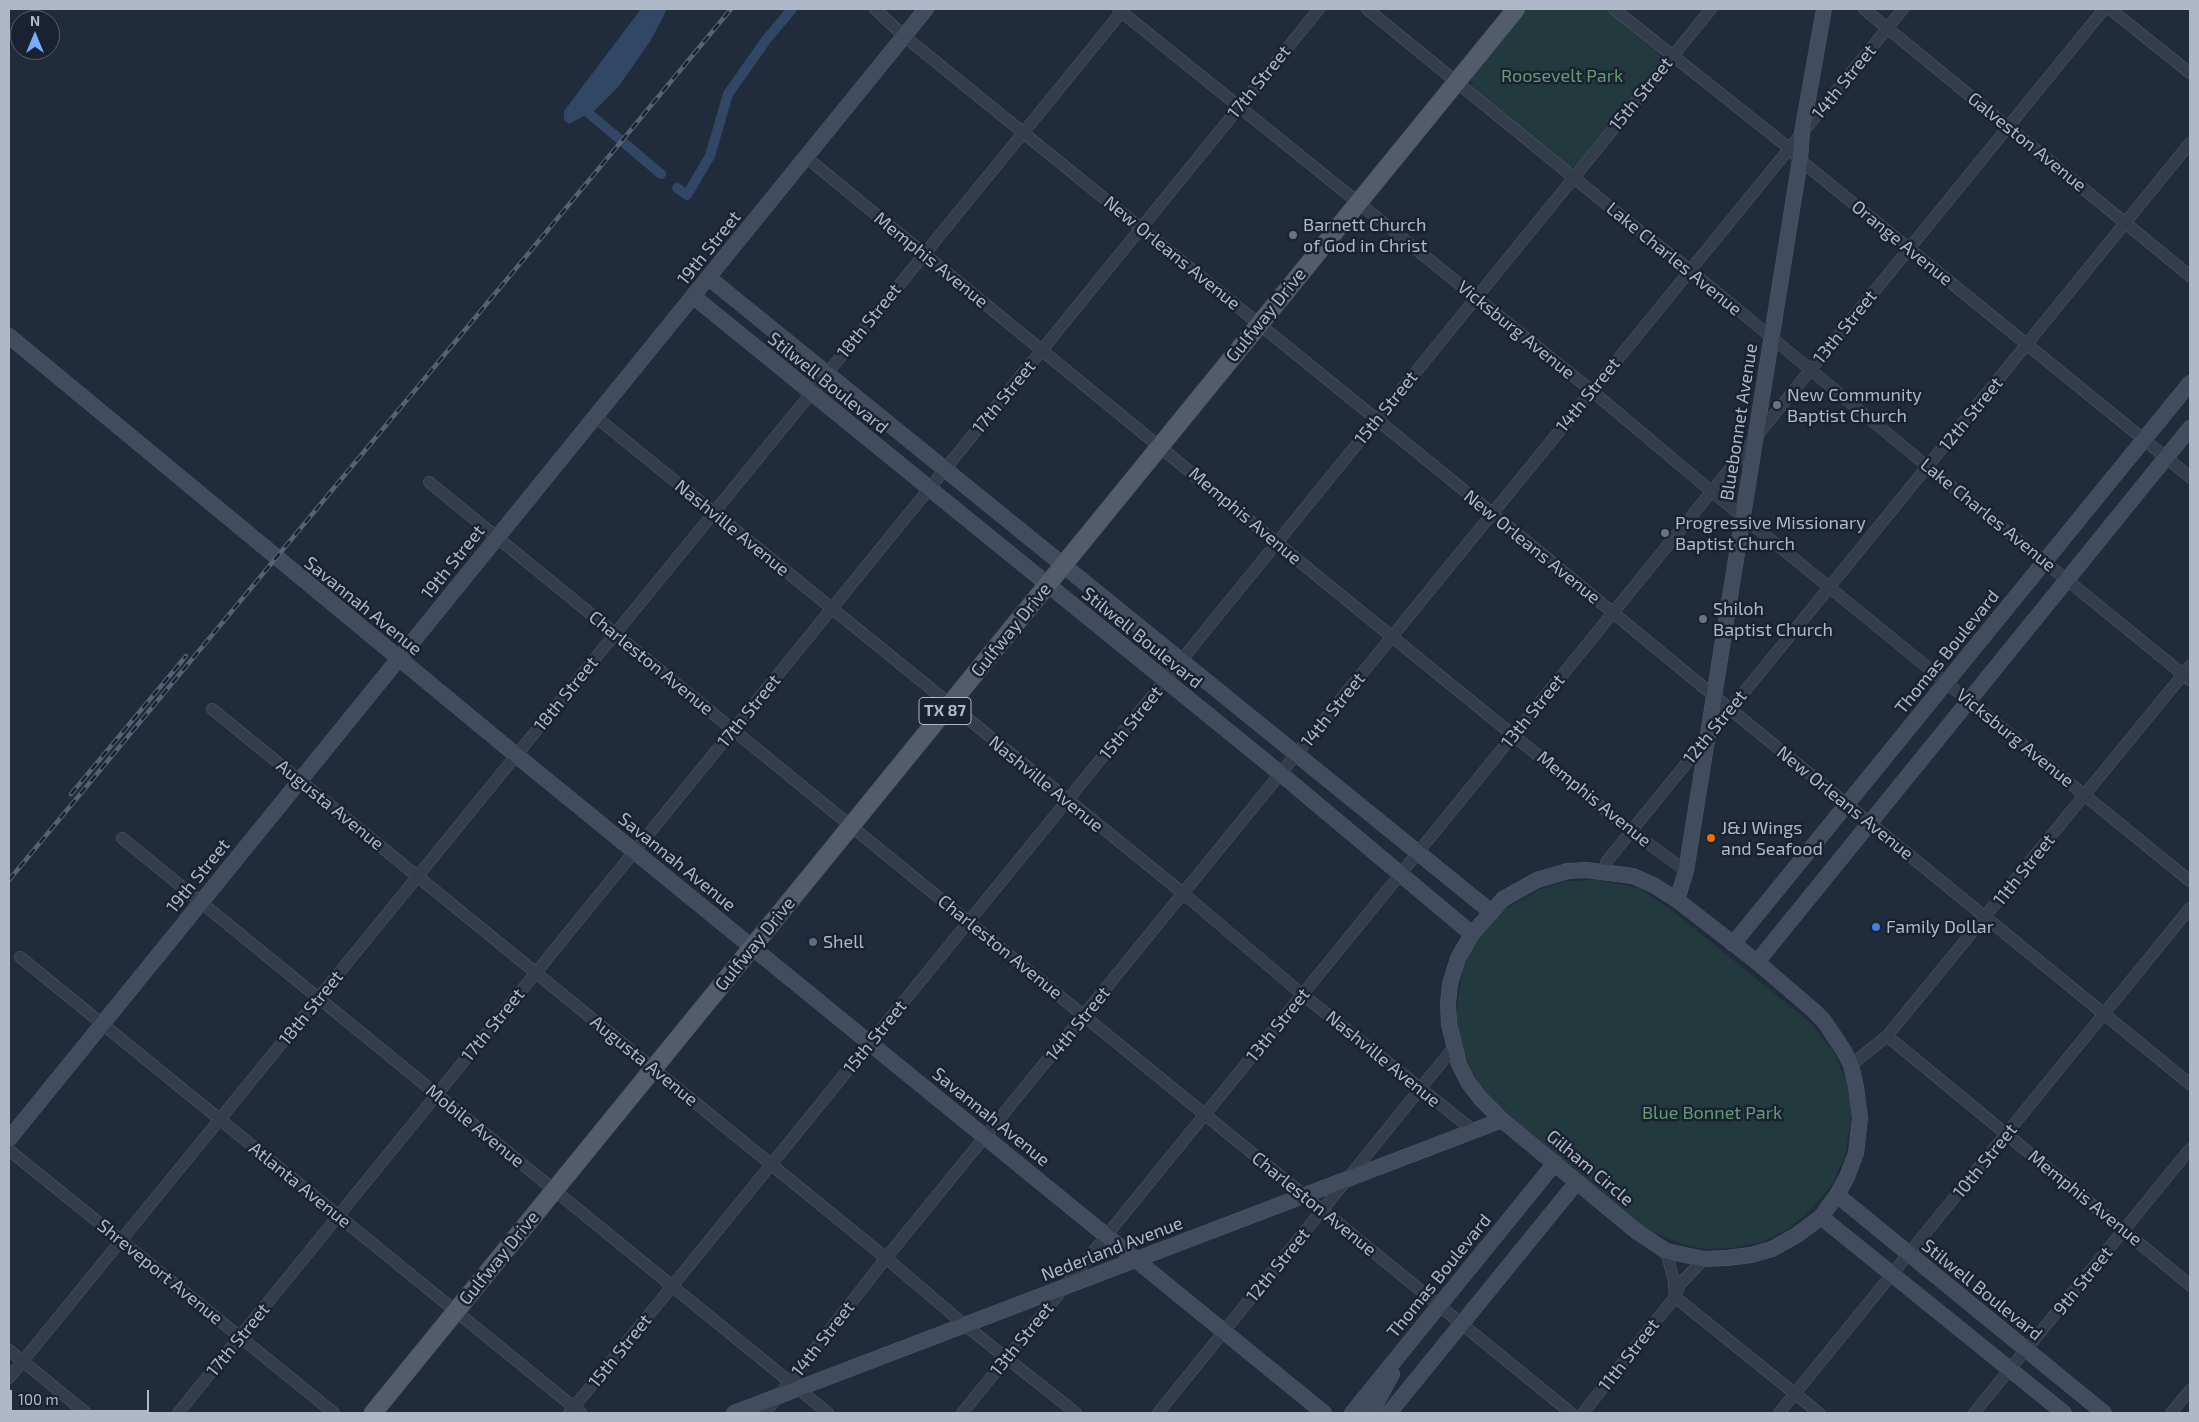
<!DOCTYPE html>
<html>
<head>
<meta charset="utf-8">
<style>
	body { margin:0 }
	#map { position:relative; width:2199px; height:1422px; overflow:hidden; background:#202b3c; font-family:"Exo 2",sans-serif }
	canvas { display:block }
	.frame { position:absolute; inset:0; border:10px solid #afb8c8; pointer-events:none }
	.north { position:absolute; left:10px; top:10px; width:50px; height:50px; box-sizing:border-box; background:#1a2231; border:1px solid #565e6d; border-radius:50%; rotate:0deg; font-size:14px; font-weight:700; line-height:20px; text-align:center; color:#afb8c8 }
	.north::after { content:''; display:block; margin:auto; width:18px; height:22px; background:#7dabff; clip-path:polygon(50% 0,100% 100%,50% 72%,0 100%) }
	.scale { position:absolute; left:10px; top:1390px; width:139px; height:22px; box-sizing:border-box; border:2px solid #afb8c8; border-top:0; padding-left:6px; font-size:15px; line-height:18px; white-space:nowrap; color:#afb8c8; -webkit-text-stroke:4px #1a2231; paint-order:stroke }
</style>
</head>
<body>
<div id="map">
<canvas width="2199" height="1422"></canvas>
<div class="frame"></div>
<div class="north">N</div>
<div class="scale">100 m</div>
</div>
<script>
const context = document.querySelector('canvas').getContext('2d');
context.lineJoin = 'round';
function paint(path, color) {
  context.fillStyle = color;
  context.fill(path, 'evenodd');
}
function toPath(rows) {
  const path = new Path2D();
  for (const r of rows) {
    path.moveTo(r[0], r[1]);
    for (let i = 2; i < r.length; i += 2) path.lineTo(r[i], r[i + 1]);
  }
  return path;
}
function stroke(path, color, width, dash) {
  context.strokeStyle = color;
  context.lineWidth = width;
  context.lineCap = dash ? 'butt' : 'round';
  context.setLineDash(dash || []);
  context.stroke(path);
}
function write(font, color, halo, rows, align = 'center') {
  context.font = font + ' "Exo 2",sans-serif';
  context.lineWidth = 5;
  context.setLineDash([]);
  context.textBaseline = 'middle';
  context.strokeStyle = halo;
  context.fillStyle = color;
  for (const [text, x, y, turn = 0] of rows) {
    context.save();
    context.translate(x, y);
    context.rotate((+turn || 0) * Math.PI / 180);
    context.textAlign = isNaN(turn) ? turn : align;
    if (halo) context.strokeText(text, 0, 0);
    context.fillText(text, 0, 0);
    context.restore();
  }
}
paint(toPath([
	[1527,9,1605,9,1660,54,1661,61,1658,64,1575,167,1570,168,1471,87,1472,76],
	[1597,880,1639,888,1673,911,1812,1024,1835,1054,1847,1083,1852,1112,1845,1156,1833,1183,1806,1215,1785,1231,1762,1242,1731,1248,1707,1249,1684,1245,1641,1227,1494,1102,1480,1085,1468,1062,1461,1044,1456,1022,1458,998,1464,966,1475,942,1502,911,1540,889,1566,881]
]), '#22393d');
paint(toPath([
	[641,9,667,9,651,40,619,86,595,110,569,124,564,120,564,111]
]), '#324665');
stroke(toPath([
	[579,105,661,174],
	[677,188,687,195,710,156,728,94,766,40,792,9]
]), '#324665', 10);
const street = toPath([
	[875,9,904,36,1492,513,1730,709,2190,1084],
	[1118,9,1592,391,1711,491,2190,881],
	[1367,9,1632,225,1690,270,1928,467,2190,680],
	[1614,9,1789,148,1800,160,2190,477],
	[1864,9,2190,276],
	[2110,9,2190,73],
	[807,158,1332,588,1631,831,1686,871],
	[596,417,1184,894,1303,995,1474,1131],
	[429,482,1571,1413],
	[212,709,886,1258,966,1326,1076,1413],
	[122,838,828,1413],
	[1603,871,1607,861,2190,143],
	[20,957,581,1413],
	[1887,1036,2190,1285],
	[1851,1065,1887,1036,2190,666],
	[9,1150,334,1413],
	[1666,1251,1674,1281,1675,1295],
	[1675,1297,1819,1413],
	[9,1350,86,1413],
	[9,1378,1124,9],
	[178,1413,1319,9],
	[569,1413,1711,9],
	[765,1413,886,1258,1903,9],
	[962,1413,2104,9],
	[1158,1413,1454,1047],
	[1583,1413,1675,1297,1680,1284,1704,1259],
	[1779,1413,2190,908],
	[1974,1413,2190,1149],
	[2171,1413,2190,1390]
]);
const secondary = toPath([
	[709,278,1490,911],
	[694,297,1281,774,1472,934],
	[9,336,516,755,1324,1413],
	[1586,870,1633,876,1655,886,1677,900,1757,962,1813,1010,1824,1021,1844,1051,1851,1065,1856,1087,1860,1118,1856,1153,1847,1177,1837,1195,1821,1217,1797,1235,1772,1249,1751,1255,1727,1258,1704,1259,1666,1251,1636,1231,1502,1120,1480,1098,1468,1082,1459,1064,1449,1024,1448,1004,1450,984,1458,958,1472,934,1503,899,1537,880,1568,871,1586,870],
	[1677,900,1686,871,1800,160,1802,133,1824,9],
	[1733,944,2190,383],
	[1757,962,2190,428],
	[9,1139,926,9],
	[1837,1195,2104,1413],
	[1821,1217,2064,1413],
	[734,1413,1502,1120],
	[1352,1413,1555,1163],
	[1371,1413,1392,1374],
	[1389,1413,1577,1182]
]);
const primary = toPath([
	[373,1413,1516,9]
]);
stroke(street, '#4f5867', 12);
stroke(secondary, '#4f5867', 16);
stroke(primary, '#3d4655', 19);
stroke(street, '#343d4c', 11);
stroke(secondary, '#424c5f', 15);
stroke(primary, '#525c6c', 18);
const rail = toPath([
	[71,794,186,656],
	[9,880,731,9]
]);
stroke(rail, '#566173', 4.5);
stroke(rail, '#1a2231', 2.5, [8]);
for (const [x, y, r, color] of [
	[1293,235,5,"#6b7280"],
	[1777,405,5,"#6b7280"],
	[1665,533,5,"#6b7280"],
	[1703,619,5,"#6b7280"],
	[1711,838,5,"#e8710a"],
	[1876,927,5,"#3f7fe0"],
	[813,942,5,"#5c6f8a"]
]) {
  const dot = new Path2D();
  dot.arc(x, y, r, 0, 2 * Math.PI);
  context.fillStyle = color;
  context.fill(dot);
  stroke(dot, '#1a2231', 2);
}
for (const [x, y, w] of [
	[945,711,52]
]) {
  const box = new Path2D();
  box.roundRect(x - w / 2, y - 13.5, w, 27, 4);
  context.fillStyle = '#1a2231';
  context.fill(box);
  stroke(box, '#afb8c8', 1);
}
write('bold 16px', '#afb8c8', null, [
	["TX 87",945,711]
]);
write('18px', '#649b73', '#1a2231', [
	["Roosevelt Park",1562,76],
	["Blue Bonnet Park",1712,1113]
]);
write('18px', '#afb8c8', '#1a2231', [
	["17th Street",1259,82,-51],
	["14th Street",1844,82,-51],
	["15th Street",1641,94,-51],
	["Galveston Avenue",2027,142,39],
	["Orange Avenue",1902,243,39],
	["19th Street",709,248,-51],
	["New Orleans Avenue",1172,253,39],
	["Lake Charles Avenue",1674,259,39],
	["Memphis Avenue",931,260,39],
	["Gulfway Drive",1266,315,-51],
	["18th Street",869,321,-51],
	["13th Street",1845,327,-51],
	["Vicksburg Avenue",1516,330,39],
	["Stilwell Boulevard",828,383,39],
	["14th Street",1588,395,-51],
	["17th Street",1004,397,-51],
	["15th Street",1386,408,-51],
	["12th Street",1971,414,-51],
	["Bluebonnet Avenue",1739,422,-81],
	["Lake Charles Avenue",1988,515,39],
	["Memphis Avenue",1245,516,40],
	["Nashville Avenue",732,528,39],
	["New Orleans Avenue",1532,547,39],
	["19th Street",453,562,-51],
	["Savannah Avenue",363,606,39],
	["Gulfway Drive",1011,630,-51],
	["Stilwell Boulevard",1142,638,39],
	["Thomas Boulevard",1947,652,-51],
	["Charleston Avenue",651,663,39],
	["18th Street",566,694,-51],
	["14th Street",1333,710,-51],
	["17th Street",749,711,-51],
	["13th Street",1533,711,-51],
	["15th Street",1131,723,-51],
	["12th Street",1715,727,-51],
	["Vicksburg Avenue",2015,738,39],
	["Nashville Avenue",1046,784,39],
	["Memphis Avenue",1594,799,39],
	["New Orleans Avenue",1845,803,39],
	["Augusta Avenue",330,805,39],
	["Savannah Avenue",677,862,39],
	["11th Street",2024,870,-51],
	["19th Street",198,876,-51],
	["Gulfway Drive",755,944,-51],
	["Charleston Avenue",1000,947,39],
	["18th Street",311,1008,-51],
	["14th Street",1078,1024,-51],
	["17th Street",493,1025,-51],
	["13th Street",1278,1025,-51],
	["15th Street",875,1037,-51],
	["Nashville Avenue",1383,1059,39],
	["Augusta Avenue",644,1061,39],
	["Savannah Avenue",991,1117,39],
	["Mobile Avenue",475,1126,39],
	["10th Street",1985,1161,-51],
	["Gilham Circle",1590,1168,40],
	["Atlanta Avenue",300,1185,39],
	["Memphis Avenue",2085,1198,39],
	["Charleston Avenue",1314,1204,39],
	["Nederland Avenue",1112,1249,-21],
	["Gulfway Drive",499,1258,-51],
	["12th Street",1278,1265,-51],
	["Shreveport Avenue",160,1272,39],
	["Thomas Boulevard",1439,1276,-51],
	["9th Street",2083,1281,-51],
	["Stilwell Boulevard",1982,1290,39],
	["14th Street",823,1339,-52],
	["13th Street",1022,1339,-51],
	["17th Street",238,1340,-51],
	["15th Street",620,1351,-51],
	["11th Street",1629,1355,-52]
]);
write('18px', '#afb8c8', '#1a2231', [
	["Barnett Church",1303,225],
	["of God in Christ",1303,246],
	["New Community",1787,395],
	["Baptist Church",1787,416],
	["Progressive Missionary",1675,523],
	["Baptist Church",1675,544],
	["Shiloh",1713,609],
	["Baptist Church",1713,630],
	["J&J Wings",1721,828],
	["and Seafood",1721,849],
	["Family Dollar",1886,927],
	["Shell",823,942]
], 'left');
</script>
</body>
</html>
